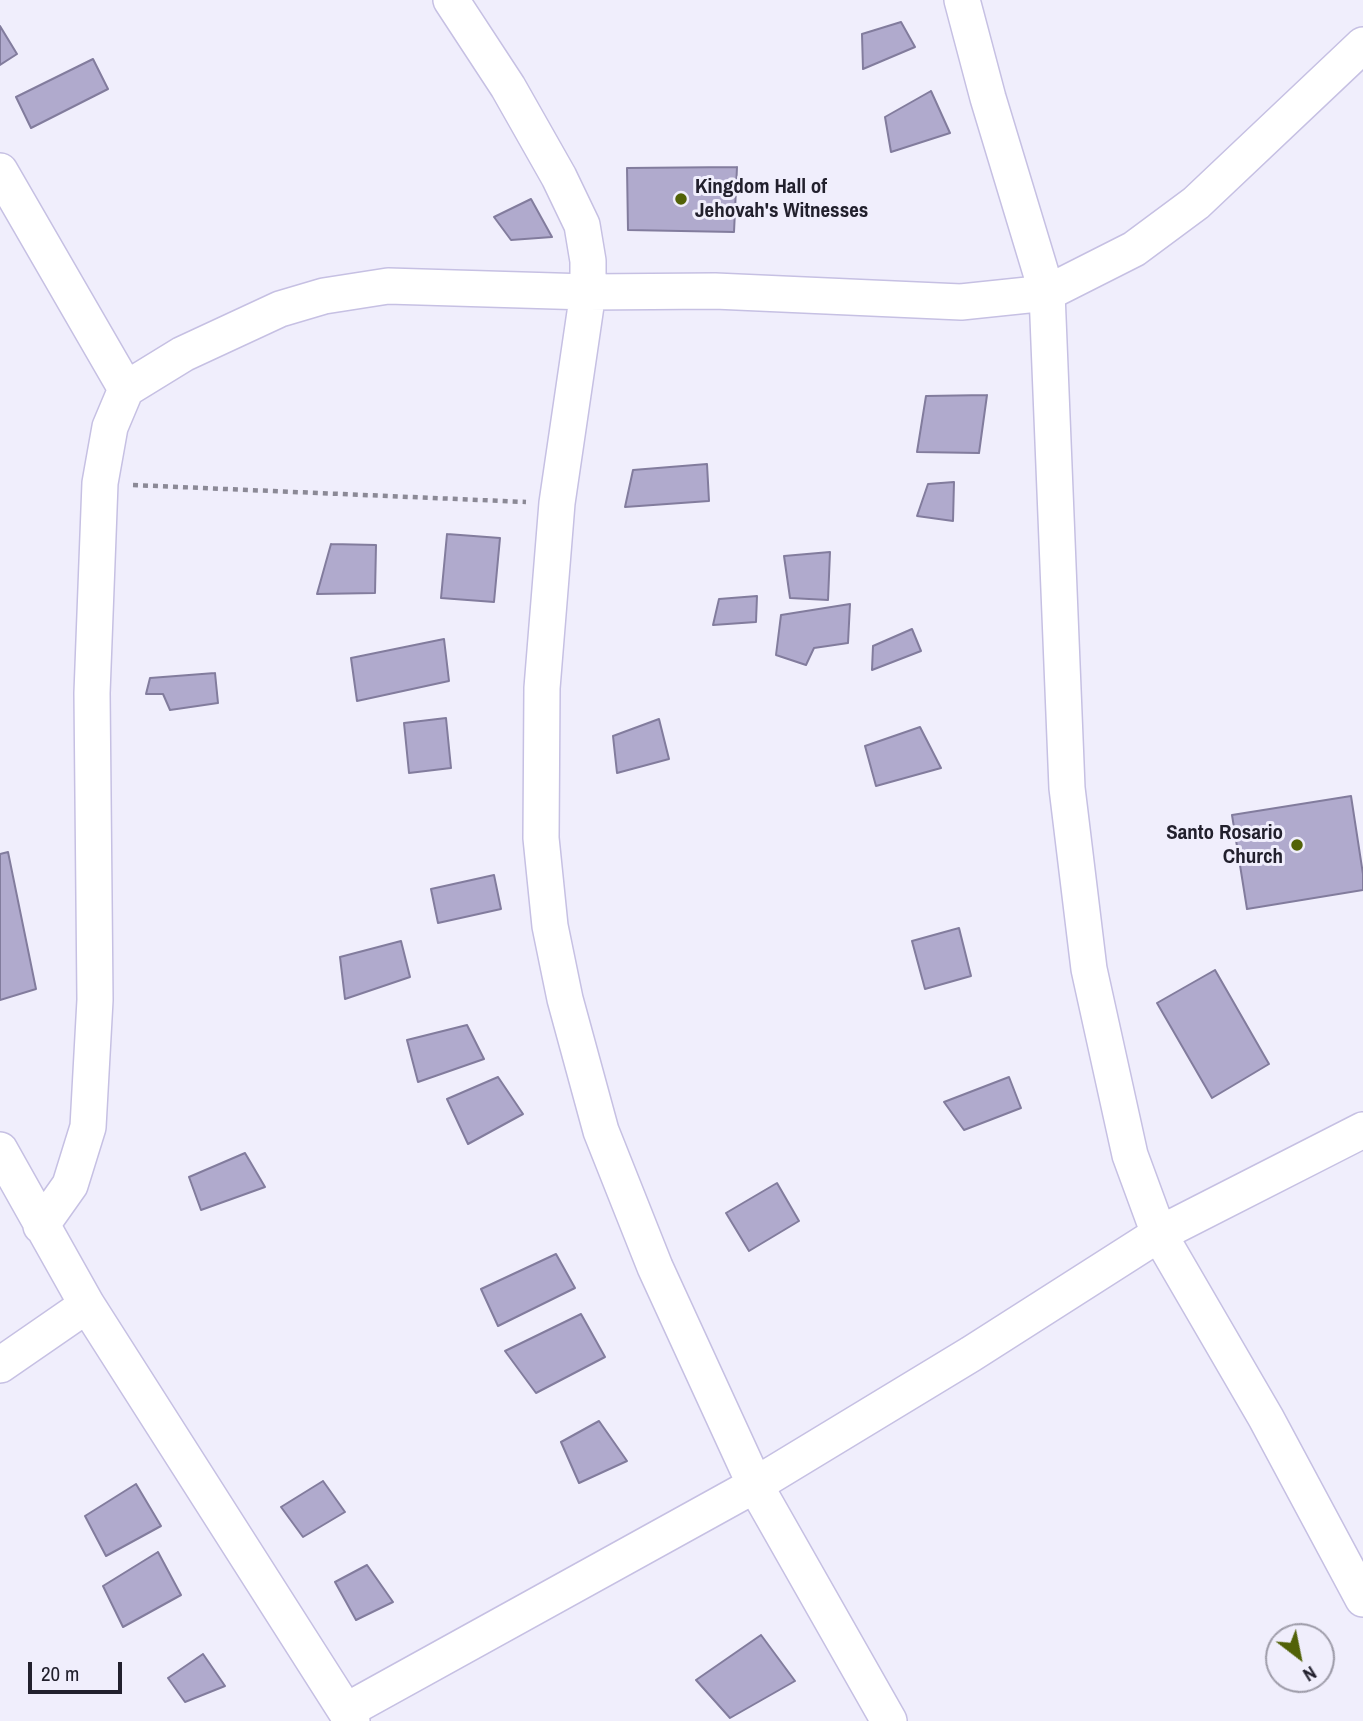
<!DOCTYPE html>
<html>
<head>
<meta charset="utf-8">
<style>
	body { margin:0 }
	#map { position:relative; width:1363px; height:1721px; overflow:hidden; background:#f0eefc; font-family:"Archivo Narrow",sans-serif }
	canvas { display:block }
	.north { position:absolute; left:1265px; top:1623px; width:70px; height:70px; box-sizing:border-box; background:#f0eefc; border:2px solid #9e9ca9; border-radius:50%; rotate:148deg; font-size:19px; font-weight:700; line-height:28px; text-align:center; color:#22202d }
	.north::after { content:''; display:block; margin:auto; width:24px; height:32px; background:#526208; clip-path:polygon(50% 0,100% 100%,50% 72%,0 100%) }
	.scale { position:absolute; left:28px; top:1662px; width:94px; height:32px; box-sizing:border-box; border:4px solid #22202d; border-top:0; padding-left:9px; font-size:21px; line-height:24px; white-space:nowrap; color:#22202d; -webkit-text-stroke:5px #f0eefc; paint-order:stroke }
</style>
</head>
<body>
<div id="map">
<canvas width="1363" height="1721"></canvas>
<div class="north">N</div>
<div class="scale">20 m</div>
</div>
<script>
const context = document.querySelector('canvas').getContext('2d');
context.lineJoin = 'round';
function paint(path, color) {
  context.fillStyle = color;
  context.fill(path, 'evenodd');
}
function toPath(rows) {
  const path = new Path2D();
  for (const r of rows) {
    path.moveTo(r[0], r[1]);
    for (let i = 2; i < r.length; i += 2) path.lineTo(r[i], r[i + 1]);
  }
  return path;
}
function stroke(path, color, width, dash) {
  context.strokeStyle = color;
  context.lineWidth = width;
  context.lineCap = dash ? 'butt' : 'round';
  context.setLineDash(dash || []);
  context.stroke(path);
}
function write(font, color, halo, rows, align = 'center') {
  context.font = font + ' "Archivo Narrow",sans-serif';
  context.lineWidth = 6;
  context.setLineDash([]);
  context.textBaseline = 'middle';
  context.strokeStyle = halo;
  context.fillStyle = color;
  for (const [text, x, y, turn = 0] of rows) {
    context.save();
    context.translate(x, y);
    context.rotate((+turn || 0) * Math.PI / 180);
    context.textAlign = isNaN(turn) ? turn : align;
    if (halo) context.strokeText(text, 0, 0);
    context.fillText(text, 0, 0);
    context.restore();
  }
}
const building = toPath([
	[901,22,915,47,863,69,862,34,901,22],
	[0,26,17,54,0,65,0,26],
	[93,59,108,89,31,128,16,97,93,59],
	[931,91,950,133,891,152,885,117,931,91],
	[737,167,734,232,628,230,627,168,737,167],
	[531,199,552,237,511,240,494,217,531,199],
	[987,395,979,453,917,452,926,396,987,395],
	[707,464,709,501,625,507,633,470,707,464],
	[954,482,953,521,917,516,928,484,954,482],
	[447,534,500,538,494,602,441,598,447,534],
	[331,544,376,545,375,593,317,594,331,544],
	[830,552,828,600,790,598,784,556,830,552],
	[757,596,756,622,713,625,719,599,757,596],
	[850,604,848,643,814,648,806,665,776,655,781,615,850,604],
	[912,629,921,651,872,670,873,646,912,629],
	[444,639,449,681,357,701,351,658,444,639],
	[215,673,218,703,170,710,163,694,146,694,150,678,215,673],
	[446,718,451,768,409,773,404,723,446,718],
	[659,719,669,759,617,773,613,736,659,719],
	[920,727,941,768,876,786,865,746,920,727],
	[1351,796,1363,874,1363,890,1247,909,1232,815,1351,796],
	[8,852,36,989,0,1000,0,854,8,852],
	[494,875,501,909,438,923,431,889,494,875],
	[959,928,971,976,925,989,912,941,959,928],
	[401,941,410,977,345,999,340,957,401,941],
	[1215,970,1269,1064,1212,1098,1157,1003,1215,970],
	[467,1025,484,1059,418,1082,407,1040,467,1025],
	[498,1077,523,1114,468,1144,447,1099,498,1077],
	[1009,1077,1021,1108,964,1130,944,1102,1009,1077],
	[245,1153,265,1187,201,1210,189,1177,245,1153],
	[777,1183,799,1221,749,1251,726,1213,777,1183],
	[556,1254,575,1288,498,1326,481,1289,556,1254],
	[581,1314,605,1357,536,1393,505,1351,581,1314],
	[599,1421,627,1461,579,1483,561,1442,599,1421],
	[323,1481,345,1512,303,1537,281,1507,323,1481],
	[136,1484,161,1526,106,1556,85,1516,136,1484],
	[158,1552,181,1595,123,1627,103,1586,158,1552],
	[367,1565,393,1602,356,1620,335,1582,367,1565],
	[761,1635,795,1681,730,1718,696,1680,761,1635],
	[203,1654,225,1686,185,1702,168,1678,203,1654]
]);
paint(building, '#b0aacd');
stroke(building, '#827c9d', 2);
const minor = toPath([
	[451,0,508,87,559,177,582,225,588,261,588,292,557,503,542,688,541,838,550,926,565,999,601,1131,655,1267,755,1485,889,1721],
	[962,0,988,98,1047,293,1067,788,1089,969,1130,1155,1159,1234,1266,1418,1363,1599],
	[0,171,126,389],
	[0,1150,87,1305,352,1721],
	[41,1226,70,1185,88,1127,95,1000,92,693,100,483,110,427,126,389,183,354,280,309,324,296,388,286,588,292,715,291,961,302,1047,293,1134,249,1196,203,1363,45],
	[0,1365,87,1305],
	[346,1711,755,1485,971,1354,1159,1234,1363,1130]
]);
stroke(minor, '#c6c0e3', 38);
stroke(toPath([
	[133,485,526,502]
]), '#8b8996', 4.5, [5, 5]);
stroke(minor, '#fff', 35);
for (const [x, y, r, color] of [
	[681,199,7,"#526208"],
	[1297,845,7,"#526208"]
]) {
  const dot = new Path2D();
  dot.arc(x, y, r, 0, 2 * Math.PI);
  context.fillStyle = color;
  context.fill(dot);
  stroke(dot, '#f0eefc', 2.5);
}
write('bold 21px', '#22202d', '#f0eefc', [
	["Kingdom Hall of",695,187],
	["Jehovah's Witnesses",695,211],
	["Santo Rosario",1283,833,"right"],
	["Church",1283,857,"right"]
], 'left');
</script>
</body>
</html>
